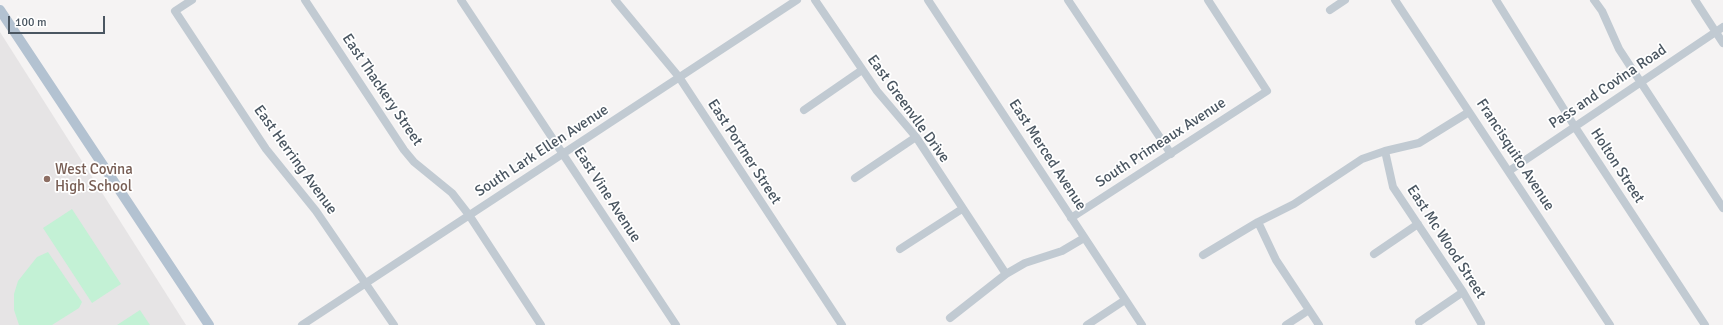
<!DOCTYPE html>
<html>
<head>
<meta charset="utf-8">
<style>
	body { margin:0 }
	#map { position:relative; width:1723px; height:325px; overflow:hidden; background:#f5f3f3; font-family:Signika,sans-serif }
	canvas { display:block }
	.scale { position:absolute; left:8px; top:16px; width:97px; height:18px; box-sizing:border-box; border:2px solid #4a5661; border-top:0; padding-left:5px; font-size:12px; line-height:14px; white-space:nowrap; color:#4a5661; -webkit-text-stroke:3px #fff; paint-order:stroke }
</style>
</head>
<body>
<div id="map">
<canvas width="1723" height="325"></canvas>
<div class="scale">100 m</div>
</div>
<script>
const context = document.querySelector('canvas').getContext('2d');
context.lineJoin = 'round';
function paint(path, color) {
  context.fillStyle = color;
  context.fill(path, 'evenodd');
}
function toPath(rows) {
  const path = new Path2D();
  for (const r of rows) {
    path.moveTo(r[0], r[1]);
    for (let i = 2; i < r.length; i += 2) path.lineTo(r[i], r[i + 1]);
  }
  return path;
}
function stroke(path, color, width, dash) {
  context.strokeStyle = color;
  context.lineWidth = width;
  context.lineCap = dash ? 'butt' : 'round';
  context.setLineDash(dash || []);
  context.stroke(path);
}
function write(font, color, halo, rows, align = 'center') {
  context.font = font + ' Signika,sans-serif';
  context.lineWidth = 3.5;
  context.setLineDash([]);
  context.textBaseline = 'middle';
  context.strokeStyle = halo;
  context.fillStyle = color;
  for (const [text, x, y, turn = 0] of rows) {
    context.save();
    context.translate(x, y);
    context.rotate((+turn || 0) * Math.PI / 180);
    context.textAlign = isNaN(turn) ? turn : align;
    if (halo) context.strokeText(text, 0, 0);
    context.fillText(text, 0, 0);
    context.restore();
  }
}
paint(toPath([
	[0,32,186,325,0,325]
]), '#e6e4e5');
paint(toPath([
	[72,209,121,284,92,303,43,228],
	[48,252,82,302,79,308,52,325,19,325,14,310,14,294,18,281,37,257],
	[140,310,150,325,117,325]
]), '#c3f1d5');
stroke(toPath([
	[192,0,175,11,266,149,316,211,394,325],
	[305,0,404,150,414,162,452,193,469,215,541,325],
	[461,0,676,325],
	[615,0,679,77,842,325],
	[815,0,877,91,916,137,1006,274],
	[928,0,1142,325],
	[1068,0,1171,154],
	[1395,0,1610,325],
	[1496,0,1575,127,1705,325],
	[1594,0,1602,11,1619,49,1723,208],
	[1695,0,1723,43],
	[1330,10,1345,0],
	[804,110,862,70],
	[1385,151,1393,187,1463,292,1481,323],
	[1509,171,1723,27],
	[855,178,916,137],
	[1071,218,1267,91,1208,0],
	[1258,222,1276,260,1319,325],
	[900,249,962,209],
	[1374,254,1418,224],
	[1203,255,1258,222,1294,204,1362,159,1385,151,1419,143,1469,112],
	[950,318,1006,274,1025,263,1062,251,1084,238],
	[1419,322,1463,292],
	[302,325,797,0],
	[1087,325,1125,300],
	[1286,325,1309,310]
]), '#c1cad2', 8);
stroke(toPath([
	[0,10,209,325]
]), '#b3c2d1', 10);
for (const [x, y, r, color] of [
	[47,179,4,"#8d6e63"]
]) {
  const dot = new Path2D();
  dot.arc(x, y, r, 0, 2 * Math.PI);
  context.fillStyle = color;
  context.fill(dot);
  stroke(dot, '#fff', 1.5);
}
write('15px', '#4a5661', '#fff', [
	["Pass and Covina Road",1608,87,-34],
	["East Thackery Street",382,90,56],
	["East Greenvlle Drive",908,109,54],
	["South Primeaux Avenue",1161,143,-33],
	["South Lark Ellen Avenue",542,151,-33],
	["East Portner Street",744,152,57],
	["East Merced Avenue",1047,155,57],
	["Francisquito Avenue",1515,155,57],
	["East Herring Avenue",295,160,54],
	["Holton Street",1617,166,57],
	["East Vine Avenue",607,195,57],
	["East Mc Wood Street",1446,242,57]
]);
write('15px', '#785e54', '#fff', [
	["West Covina",55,170],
	["High School",55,187]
], 'left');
</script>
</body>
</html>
